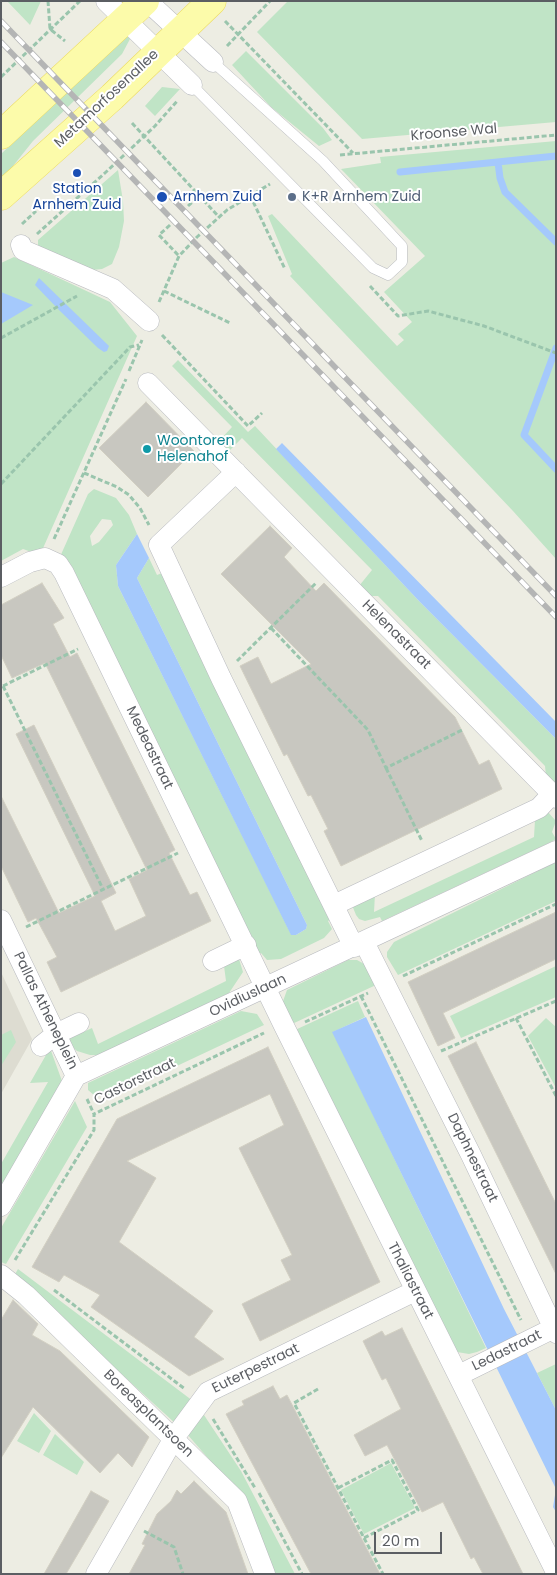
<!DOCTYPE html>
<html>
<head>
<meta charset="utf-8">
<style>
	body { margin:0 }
	#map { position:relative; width:557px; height:1575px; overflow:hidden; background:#edede3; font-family:Poppins,sans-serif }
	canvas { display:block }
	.frame { position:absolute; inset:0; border:2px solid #5b5e63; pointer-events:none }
	.scale { position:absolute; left:374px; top:1532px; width:68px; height:22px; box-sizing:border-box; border:2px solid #5b5e63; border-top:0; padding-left:6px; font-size:15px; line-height:18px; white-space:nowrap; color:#5b5e63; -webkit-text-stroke:4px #fff; paint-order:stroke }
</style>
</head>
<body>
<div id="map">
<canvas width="557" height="1575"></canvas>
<div class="frame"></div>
<div class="scale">20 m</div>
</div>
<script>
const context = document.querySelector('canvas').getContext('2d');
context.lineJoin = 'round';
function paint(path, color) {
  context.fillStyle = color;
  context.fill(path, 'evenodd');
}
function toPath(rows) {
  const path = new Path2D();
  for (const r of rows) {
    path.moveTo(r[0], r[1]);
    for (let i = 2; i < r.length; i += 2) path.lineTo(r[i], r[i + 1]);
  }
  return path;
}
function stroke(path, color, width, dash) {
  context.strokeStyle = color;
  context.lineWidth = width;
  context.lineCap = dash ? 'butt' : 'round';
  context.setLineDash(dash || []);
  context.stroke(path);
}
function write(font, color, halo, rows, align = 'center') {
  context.font = font + ' Poppins,sans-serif';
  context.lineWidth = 4;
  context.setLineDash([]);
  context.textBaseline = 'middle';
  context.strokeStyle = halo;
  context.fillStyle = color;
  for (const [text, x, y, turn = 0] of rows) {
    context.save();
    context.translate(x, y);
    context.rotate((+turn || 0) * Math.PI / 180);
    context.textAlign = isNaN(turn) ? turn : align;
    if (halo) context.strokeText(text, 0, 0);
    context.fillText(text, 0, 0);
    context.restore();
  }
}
paint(toPath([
	[1,972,32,1039,1,1094]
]), '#dddcd1');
paint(toPath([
	[7,1,41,1,30,25],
	[288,1,556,1,556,122,362,139,257,32],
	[126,35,130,39,122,54,33,141,1,181,1,154],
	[246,51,323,128,332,140,319,146,271,107,232,65],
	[162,87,180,89,155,116,145,106],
	[556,141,556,559,513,511,290,276,292,274,268,216,272,214,397,346,404,340,398,334,412,322,384,292,425,256,341,169,381,163,380,157],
	[118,170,123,201,124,221,119,247,112,264,102,269,92,270,38,247,38,240],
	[14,257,110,302,137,336,40,555,23,549,1,561,1,263],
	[178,360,248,432,255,426,418,600,556,739,556,786,546,776,545,766,378,596,369,596,359,586,372,570,242,438,228,452,218,442,232,427,172,366],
	[94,489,116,498,129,515,137,534,116,565,118,586,291,934,296,935,306,929,307,925,137,578,149,558,157,575,162,573,334,918,328,921,332,929,324,938,281,959,267,960,261,953,257,955,59,559,88,494],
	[102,519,111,520,113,525,99,542,92,546,90,536],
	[547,811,556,821,552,832,556,839,549,843,382,921,380,917,365,921,359,919,356,915,352,905,375,894,374,912,534,837,535,820],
	[556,862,556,901,398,975,387,957,387,952,394,942],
	[239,959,243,972,229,993,101,1055,90,1055,77,1051,71,1046,68,1039,92,1028,98,1044,226,981,224,966],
	[348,960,357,960,366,965,376,985,292,1024,282,1004,287,990],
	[556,966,556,997,461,1038,450,1016],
	[358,1001,365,1017,333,1032,486,1348,477,1352,469,1354,457,1352,295,1030],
	[241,1011,257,1014,264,1025,113,1096,95,1096,88,1090,88,1083],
	[546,1018,556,1027,556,1088,528,1036],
	[11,1030,16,1042,1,1066,1,1035],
	[50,1048,62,1081,1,1188,1,1164,48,1082,30,1083],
	[75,1101,87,1127,6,1264,1,1262,1,1228],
	[18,1269,193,1401,176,1424,14,1276],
	[556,1364,556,1410,537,1373],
	[34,1413,51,1431,39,1453,17,1441],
	[204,1415,241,1471,295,1574,272,1574,241,1496,187,1434],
	[55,1434,84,1462,77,1475,43,1455],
	[391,1463,415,1508,364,1534,341,1490]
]), '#c0e4c6');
paint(toPath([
	[39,278,109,346,107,351,104,352,98,348,59,310,35,285],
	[1,292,33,305,1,324],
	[282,443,556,722,556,739,418,600,276,449],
	[137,534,149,558,137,578,307,925,306,929,296,935,291,935,118,586,116,565],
	[366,1017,504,1309,556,1410,556,1512,553,1507,556,1489,332,1032]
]), '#a5c9fc');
stroke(toPath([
	[498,162,500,178,505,192,556,242],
	[400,172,556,156],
	[556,348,524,435,556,469]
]), '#a5c9fc', 7);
const building = toPath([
	[146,402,194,451,148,497,99,448,146,402],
	[270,526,292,548,284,557,316,591,324,583,455,717,479,765,489,760,502,789,341,866,324,831,328,829,311,795,308,796,287,754,284,756,240,666,258,657,271,684,311,664,221,574,270,526],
	[42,583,64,618,53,624,70,657,77,653,175,850,169,853,190,895,197,892,211,921,61,992,47,962,57,957,36,918,28,922,1,866,1,796,59,913,95,896,16,734,34,725,55,768,116,893,101,901,115,931,146,916,129,879,147,870,45,663,12,678,1,655,1,605,42,583],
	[556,912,556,959,443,1013,455,1038,438,1046,408,982,556,912],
	[476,1042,556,1204,556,1274,448,1056,476,1042],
	[268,1047,380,1282,260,1341,242,1304,291,1280,281,1260,292,1255,239,1148,284,1125,270,1094,127,1161,156,1178,119,1242,213,1311,194,1337,224,1359,189,1376,91,1307,100,1295,64,1275,59,1282,32,1267,117,1119,268,1047],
	[13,1300,38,1324,32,1335,60,1351,149,1437,132,1467,118,1453,100,1473,33,1407,1,1458,1,1320,13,1300],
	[402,1328,450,1425,523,1574,483,1574,474,1557,471,1559,443,1502,422,1512,387,1445,365,1456,354,1435,401,1409,386,1378,382,1380,363,1341,382,1331,385,1336,402,1328],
	[273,1386,280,1399,287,1395,380,1574,311,1574,226,1414,244,1405,242,1401,273,1386],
	[194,1481,226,1512,248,1574,129,1574,145,1545,142,1544,157,1514,171,1501,177,1490,181,1494,194,1481],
	[91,1491,109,1501,66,1574,44,1574,91,1491]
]);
paint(building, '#c8c7c0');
stroke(building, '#d2cfc2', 1);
const lane = toPath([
	[192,85,373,268,388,275,402,262,402,246,323,161,213,62]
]);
const street = toPath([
	[106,1,192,85],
	[147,1,213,62],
	[21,245,23,250,113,289,149,321],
	[148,383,556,798],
	[236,472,159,545,221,678,354,947],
	[1,577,30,562,45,558,58,564,64,573,283,1024,556,1572],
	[334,905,539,808,552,794],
	[1,920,76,1076],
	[364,942,471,1155,556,1333],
	[213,961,246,945],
	[41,1046,56,1034,79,1023],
	[1,1206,76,1076,556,851],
	[1,1275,26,1295,237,1501,265,1574],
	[459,1375,556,1327],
	[96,1574,174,1438,208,1392,415,1291]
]);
const primary = toPath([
	[1,135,145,1],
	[1,196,112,97,212,1]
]);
stroke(lane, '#b8babf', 11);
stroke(street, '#b8babf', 21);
stroke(primary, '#ecda5e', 29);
stroke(toPath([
	[48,1,50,29,65,41],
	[225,21,353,153],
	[227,46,270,1],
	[1,77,80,1],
	[132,123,219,217],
	[340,155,556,135],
	[250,195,285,269],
	[188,206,199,196],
	[22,224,36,211],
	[170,225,159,235,179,256],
	[37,234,106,172,155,126,178,100],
	[370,286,398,316,428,311,484,326,556,353],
	[164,291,230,323],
	[159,302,179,256,197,237,227,210,270,184],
	[162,335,248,426,262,413],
	[1,338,77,296],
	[129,371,142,340],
	[84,473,117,487,129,495,140,508,149,525],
	[1,484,130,347,139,345],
	[54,539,126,379],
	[271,628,368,730,386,768,462,730],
	[237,661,316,583],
	[3,686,103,889],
	[3,686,78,649],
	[386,768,422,841],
	[26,927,178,853],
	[403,976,556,904],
	[361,996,521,1320],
	[516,1018,556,1096],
	[305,1022,368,993],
	[441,1051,556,1001],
	[87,1099,94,1114],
	[15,1260,94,1130,94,1114,264,1033],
	[54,1290,185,1389],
	[318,1389,294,1403,338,1488,364,1538,418,1510,392,1460,338,1488],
	[213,1419,255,1488],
	[259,1493,302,1574],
	[144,1531,174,1547,183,1574],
	[364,1538,383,1574]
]), '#9ac5ad', 3, [5, 2.5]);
stroke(lane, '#fff', 10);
stroke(street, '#fff', 20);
stroke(primary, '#fcfbaa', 28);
const rail = toPath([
	[1,21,556,596],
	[1,42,556,617]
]);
stroke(rail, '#b4b5b5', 5.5);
stroke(rail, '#fff', 4, [11]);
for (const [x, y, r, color] of [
	[77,173,5,"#1a4fb4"],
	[162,197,6,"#1a4fb4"],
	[292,197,5,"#5c6f8a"],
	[147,449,5,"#0f9aa8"]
]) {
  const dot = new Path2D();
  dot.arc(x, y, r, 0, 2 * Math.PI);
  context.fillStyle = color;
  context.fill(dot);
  stroke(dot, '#fff', 2);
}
write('14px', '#5b5e63', '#fff', [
	["Metamorfosenallee",107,99,-43],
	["Kroonse Wal",454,133,-5],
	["Helenastraat",396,635,45],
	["Medeastraat",149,748,64],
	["Ovidiuslaan",248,996,-25],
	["Pallas Atheneplein",45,1011,64],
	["Castorstraat",135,1082,-26],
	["Daphnestraat",472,1158,64],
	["Thaliastraat",410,1281,63],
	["Ledastraat",507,1351,-26],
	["Euterpestraat",256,1369,-26],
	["Boreasplantsoen",148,1414,44]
]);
write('14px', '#164399', '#fff', [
	["Station",77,189],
	["Arnhem Zuid",77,205],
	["Arnhem Zuid",173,197,"left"]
]);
write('14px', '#4e5e75', '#fff', [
	["K+R Arnhem Zuid",302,197]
], 'left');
write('14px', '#0d838f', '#fff', [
	["Woontoren",157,441],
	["Helenahof",157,457]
], 'left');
</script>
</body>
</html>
